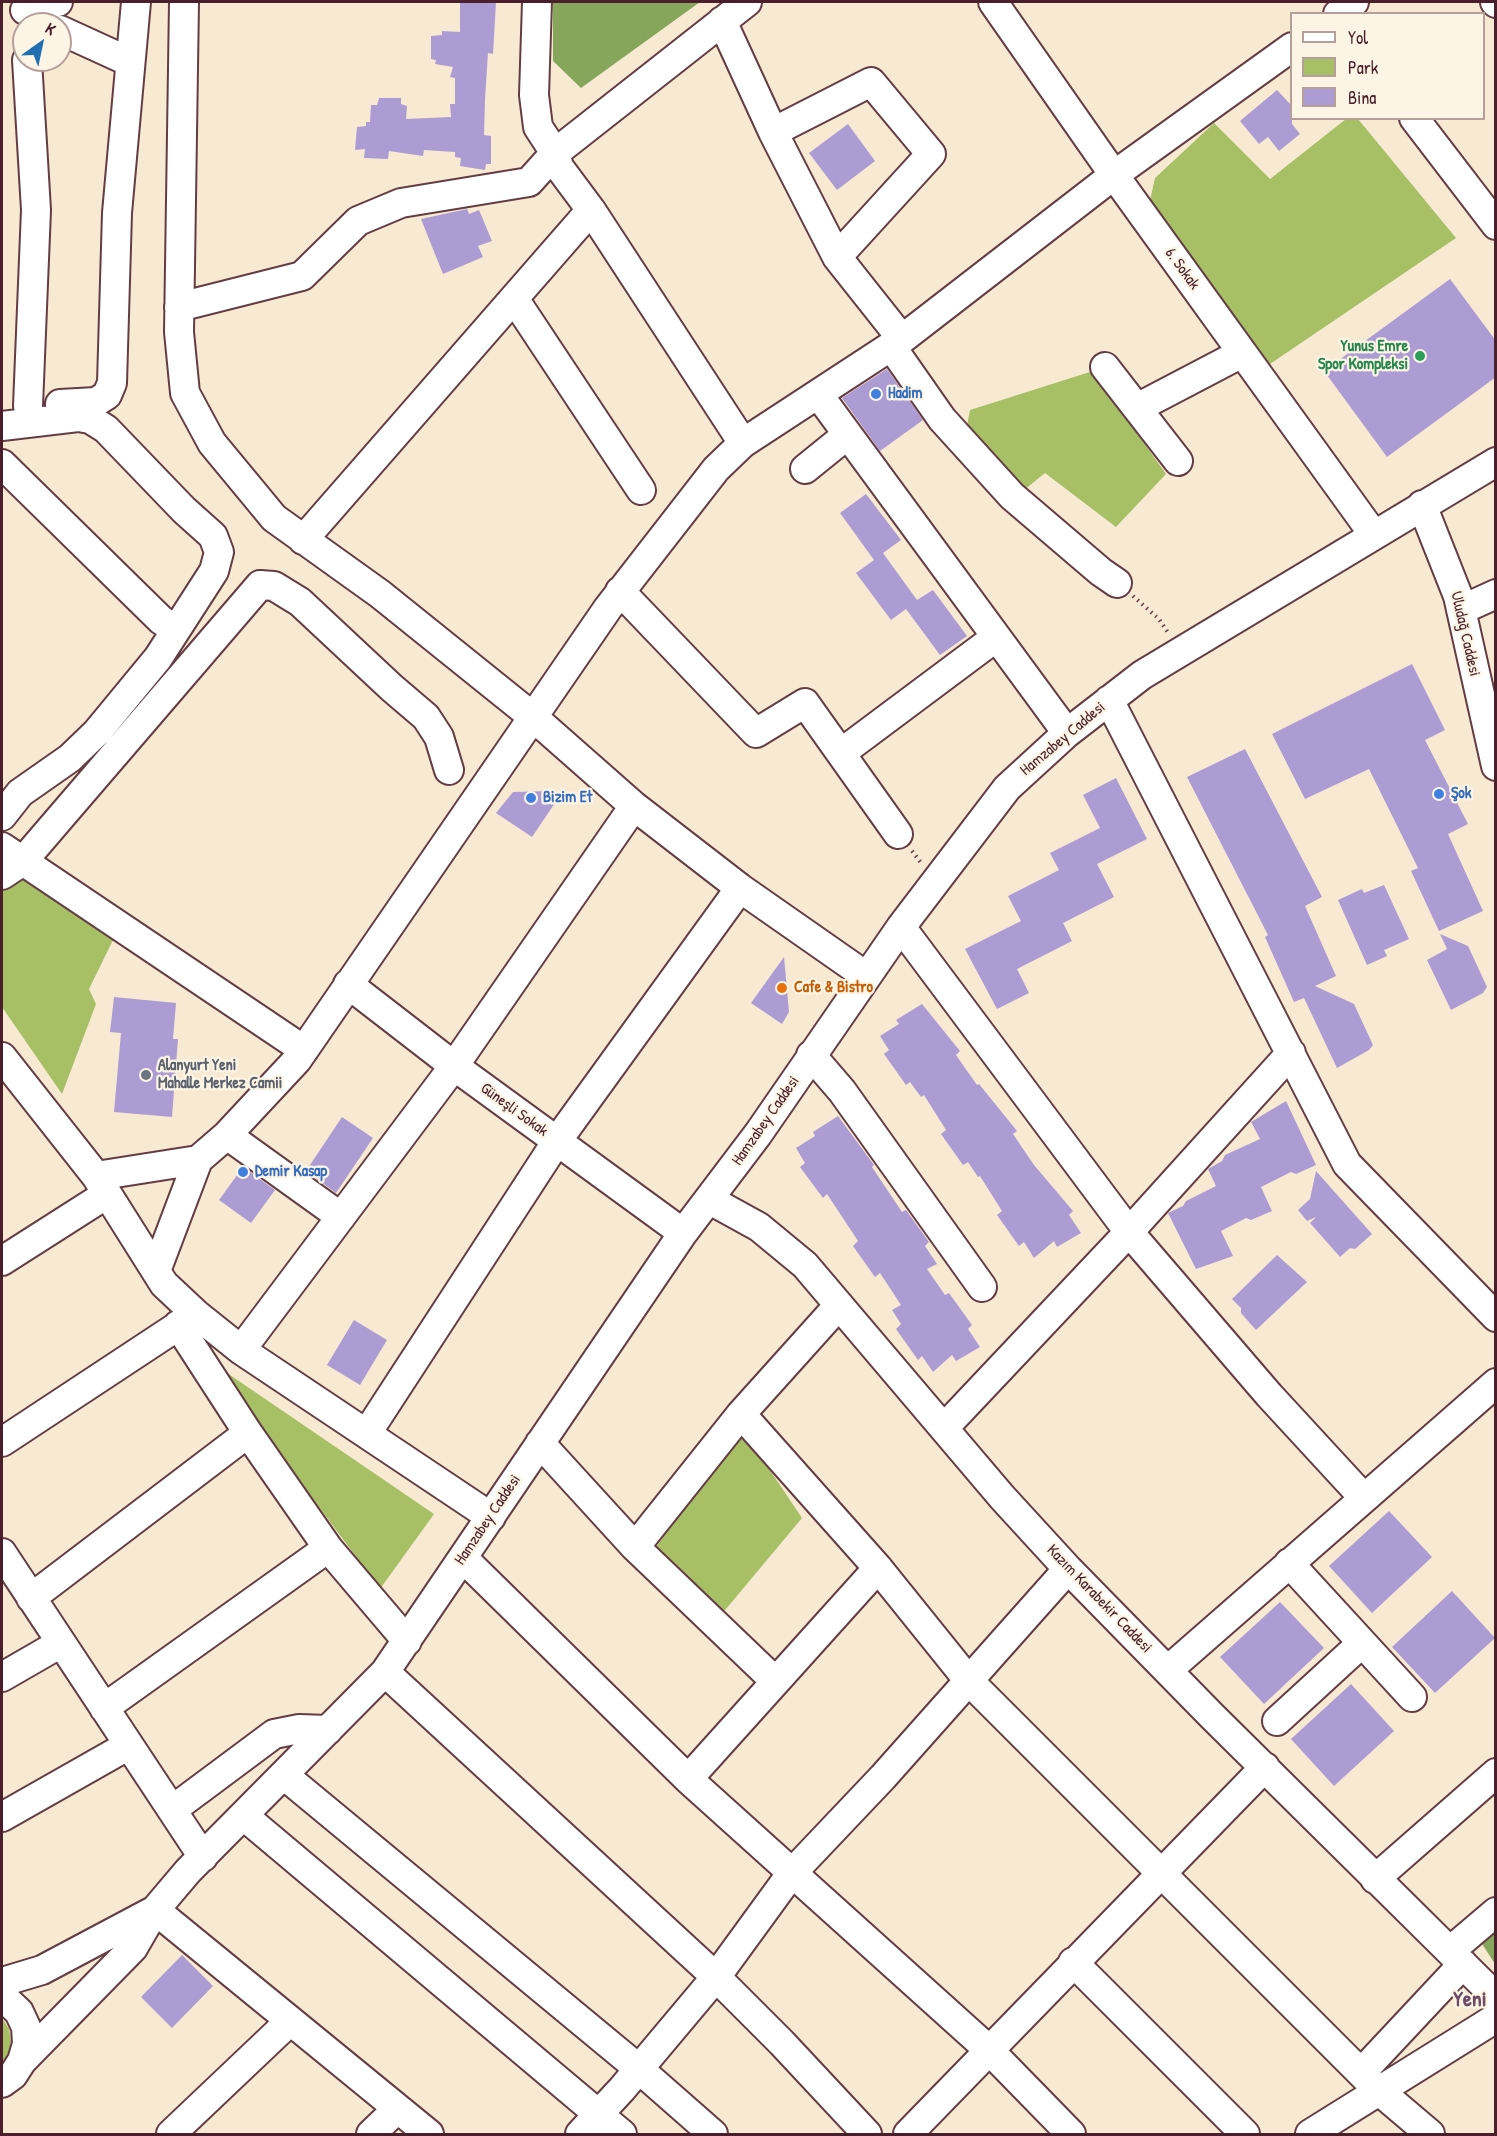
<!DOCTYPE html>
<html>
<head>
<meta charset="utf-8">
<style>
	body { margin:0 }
	#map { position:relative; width:1497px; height:2136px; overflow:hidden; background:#f7e9d2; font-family:"Patrick Hand",sans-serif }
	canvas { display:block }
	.frame { position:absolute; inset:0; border:3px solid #4a1f2b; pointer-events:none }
	.legend { position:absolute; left:1290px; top:12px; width:195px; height:108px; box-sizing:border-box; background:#fcf5e5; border:2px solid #b59f9b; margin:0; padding:8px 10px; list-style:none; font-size:18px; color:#4a1f2b }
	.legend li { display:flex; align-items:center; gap:12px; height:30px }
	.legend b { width:30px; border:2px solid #b59f9b }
	.north { position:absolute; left:12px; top:12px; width:60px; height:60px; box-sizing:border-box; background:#fcf5e5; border:2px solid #b59f9b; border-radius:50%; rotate:33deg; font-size:16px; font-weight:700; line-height:24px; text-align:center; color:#4a1f2b }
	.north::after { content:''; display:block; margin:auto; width:21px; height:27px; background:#1f6fb2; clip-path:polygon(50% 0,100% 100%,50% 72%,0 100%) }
</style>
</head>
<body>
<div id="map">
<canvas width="1497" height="2136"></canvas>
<div class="frame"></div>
<ul class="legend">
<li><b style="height:8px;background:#fff"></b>Yol</li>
<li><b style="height:16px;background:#a7c066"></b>Park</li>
<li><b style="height:16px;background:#ad9cd3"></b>Bina</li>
</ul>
<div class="north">K</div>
</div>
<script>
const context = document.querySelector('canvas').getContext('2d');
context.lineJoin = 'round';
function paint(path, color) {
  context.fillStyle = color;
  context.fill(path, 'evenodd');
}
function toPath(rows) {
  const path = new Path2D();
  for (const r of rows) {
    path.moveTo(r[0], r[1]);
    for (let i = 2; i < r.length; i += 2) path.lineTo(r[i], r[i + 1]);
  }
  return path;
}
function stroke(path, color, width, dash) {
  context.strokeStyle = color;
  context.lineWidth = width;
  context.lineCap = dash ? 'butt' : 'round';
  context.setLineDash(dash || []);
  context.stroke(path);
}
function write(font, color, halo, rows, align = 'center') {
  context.font = font + ' "Patrick Hand",sans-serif';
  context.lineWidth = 4.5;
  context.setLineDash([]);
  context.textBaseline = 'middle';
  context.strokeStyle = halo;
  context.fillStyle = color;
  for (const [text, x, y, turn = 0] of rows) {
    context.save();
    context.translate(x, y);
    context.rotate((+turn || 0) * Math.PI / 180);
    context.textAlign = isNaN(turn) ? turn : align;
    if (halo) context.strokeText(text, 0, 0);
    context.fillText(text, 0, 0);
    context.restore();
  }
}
paint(toPath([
	[1346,119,1358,119,1456,238,1267,366,1149,205,1155,178,1214,123,1270,179],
	[1093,371,1166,474,1116,527,1045,473,1023,491,966,431,970,410],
	[18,877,116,934,89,989,96,1004,62,1094,2,1007,2,889],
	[211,1362,434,1514,380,1589],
	[742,1439,755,1448,802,1518,721,1615,653,1551,731,1446],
	[2,2018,9,2029,11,2042,9,2055,2,2067]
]), '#a7c066');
paint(toPath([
	[553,2,700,2,581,88,553,61],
	[1495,1925,1495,1964,1479,1939]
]), '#85a65b');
paint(toPath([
	[460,2,496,2,493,54,488,53,485,99,484,135,491,136,491,164,486,164,485,170,460,166,461,158,455,157,455,152,424,150,423,156,389,151,388,159,364,158,365,149,355,150,357,127,366,126,366,122,370,122,371,105,377,105,379,98,401,98,401,104,407,106,406,119,451,117,450,104,455,104,455,78,450,77,453,67,435,64,436,60,431,59,431,36,442,35,442,31,460,32],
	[1277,90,1292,106,1292,124,1300,134,1279,151,1268,137,1259,144,1240,121],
	[848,124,875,161,837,190,809,153],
	[467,209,469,214,479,210,492,241,478,246,483,257,443,274,421,219],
	[1450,279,1496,341,1496,377,1387,457,1324,371],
	[887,369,923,420,880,451,842,398],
	[866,494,901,540,883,553,917,600,933,590,967,636,940,655,906,609,891,620,856,573,874,560,840,513],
	[1412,664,1445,730,1425,740,1468,824,1448,834,1483,911,1439,931,1411,871,1418,868,1369,769,1305,799,1272,734],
	[1245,749,1322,897,1305,906,1336,976,1315,986,1354,1004,1373,1045,1369,1050,1337,1068,1304,998,1294,1002,1265,937,1268,935,1187,777],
	[1116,778,1147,839,1097,864,1114,897,1063,923,1072,941,1017,969,1029,993,997,1009,965,949,1021,921,1008,896,1059,870,1050,853,1100,828,1083,795],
	[551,791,557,800,532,837,496,813,513,792],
	[1384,885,1409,939,1384,950,1387,956,1367,965,1338,900,1362,889,1364,893],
	[1440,934,1468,946,1487,987,1483,993,1451,1010,1427,960,1447,949],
	[784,957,789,1012,782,1024,751,1003],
	[114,997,176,1003,173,1039,178,1039,172,1117,114,1112,121,1033,110,1032],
	[922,1004,960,1051,956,1055,977,1085,979,1084,1017,1131,1013,1134,1034,1165,1073,1211,1069,1215,1081,1233,1057,1247,1054,1241,1034,1258,1024,1242,1019,1246,997,1215,1002,1211,980,1176,978,1177,968,1162,963,1165,941,1134,946,1130,924,1095,921,1097,910,1082,906,1085,884,1054,889,1050,880,1036,899,1024,896,1020],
	[1286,1101,1316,1165,1296,1174,1291,1172,1261,1187,1272,1211,1251,1220,1246,1218,1221,1231,1233,1256,1196,1269,1168,1213,1183,1206,1186,1201,1216,1186,1208,1169,1222,1161,1225,1155,1260,1139,1251,1122],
	[838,1116,874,1165,872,1167,902,1212,906,1210,929,1242,925,1246,937,1264,927,1269,945,1295,949,1293,972,1325,968,1329,980,1347,956,1361,952,1355,933,1372,922,1356,918,1360,896,1329,901,1324,892,1310,901,1305,880,1273,875,1277,853,1246,858,1241,827,1194,823,1198,800,1167,805,1163,796,1148,815,1136,813,1132],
	[342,1117,373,1138,336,1193,306,1171],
	[243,1167,275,1190,251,1223,219,1200],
	[1316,1171,1372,1234,1355,1249,1350,1248,1340,1257,1310,1223,1316,1217,1307,1221,1298,1210,1310,1199],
	[1277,1255,1307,1282,1256,1330,1241,1313,1241,1308,1232,1299],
	[354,1320,387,1340,360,1385,327,1365],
	[1389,1511,1432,1557,1372,1613,1329,1566],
	[1452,1591,1495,1638,1435,1693,1392,1647],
	[1280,1602,1324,1648,1264,1704,1220,1657],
	[1351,1684,1394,1731,1334,1786,1291,1739],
	[182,1955,213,1986,172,2028,141,1997]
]), '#ad9cd3');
const minor = toPath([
	[184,2,179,332,185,393,212,443,274,518,380,594,533,717,634,806,740,888,866,976],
	[537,2,534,95,538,127,555,153,559,167,591,210,743,443],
	[993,2,1114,175,1374,535],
	[1495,2,1496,3],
	[25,10,58,2],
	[1338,14,1354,2],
	[722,21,773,132,837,257,902,339],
	[60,30,130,62],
	[27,60,36,210,28,406],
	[1414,118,1496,225],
	[773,132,871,82,931,154,837,257],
	[515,300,641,490],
	[179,307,302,276,358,221,401,203,529,182,555,153,747,2],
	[891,346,942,419,1012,496,1101,572,1117,583],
	[1105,367,1178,461],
	[818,394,1067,733],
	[60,404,96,402,107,395,112,383,117,213,136,2],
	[1137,408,1242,353],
	[2,426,78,417,90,419,106,429,184,510,213,536,219,552,214,571,158,658,97,732,70,758,20,793,2,816],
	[2,464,161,620,176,630],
	[805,469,847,435],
	[1422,505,1458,596,1496,766],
	[303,540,591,210],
	[620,591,756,733,805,703,898,834],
	[1461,610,1496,594],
	[1109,700,1347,1164,1496,1317],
	[841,753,995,638],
	[2,847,304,1050],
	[2,875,23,861,260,585,274,586,300,602,392,688,426,717,439,737,449,770],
	[901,927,1129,1232,1269,1395,1363,1497],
	[348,984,454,1066,683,1233],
	[811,1055,842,1091,982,1287],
	[2,1057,96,1176,164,1284,196,1314,241,1350,491,1517],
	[227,1135,341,1217],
	[96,1176,198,1160],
	[710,1200,759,1227,805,1265,1002,1497,1068,1569,1212,1716,1496,1997],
	[2,1261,107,1194],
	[156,1271,198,1160,227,1135,297,1060,608,608,716,469,743,443,902,339,1114,175,1292,47],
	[178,1325,248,1433,328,1548,407,1641],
	[241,1350,454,1066,634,806],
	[741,1414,878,1568,969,1681,1377,2089,1430,2134],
	[944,1428,1129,1232,1291,1053],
	[367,1433,557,1141,740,888],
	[2,1442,193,1316],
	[540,1443,635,1547,775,1681],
	[635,1547,741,1414,839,1305],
	[2,1553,203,1857],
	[463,1558,688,1779,989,2050,1071,2134],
	[1289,1563,1412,1697],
	[31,1598,248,1433],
	[1168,1670,1496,1383],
	[385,1672,716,1977,782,2043,867,2134],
	[2,1677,61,1643],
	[104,1708,328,1548],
	[1277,1721,1362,1643],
	[285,1776,639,2069,713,2134],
	[688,1779,878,1568],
	[172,1810,274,1734,299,1729,328,1730],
	[244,1816,622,2134],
	[2,1817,129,1745],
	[1375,1879,1496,1773],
	[1450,1951,1496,1912],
	[1073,1962,1245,2134],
	[2,1982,42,1970,155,1910,133,1948,22,2061],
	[2,1996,19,2012,26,2027,27,2044,22,2061,13,2075,2,2083],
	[1361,2073,1463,1964],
	[171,2134,289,2022],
	[371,2134,397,2109],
	[429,2134,155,1910,188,1871,385,1672,683,1233,758,1134,901,927,1007,788,1067,733,1142,675,1496,462],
	[580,2134,622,2089,716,1977,791,1874,883,1777,1068,1569],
	[908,2134,1265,1767],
	[1310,2134,1496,2018]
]);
stroke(minor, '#643d44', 32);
stroke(toPath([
	[1133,596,1159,619,1169,634],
	[912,851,922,864]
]), '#643d44', 4, [1.5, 4.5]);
stroke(minor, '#fff', 28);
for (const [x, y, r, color] of [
	[1420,356,6,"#2e9e5b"],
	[876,394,6,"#3f7fe0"],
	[1439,794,6,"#3f7fe0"],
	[531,798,6,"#3f7fe0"],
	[782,988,6,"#e8710a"],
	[146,1075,6,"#6b7280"],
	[243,1172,6,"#3f7fe0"]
]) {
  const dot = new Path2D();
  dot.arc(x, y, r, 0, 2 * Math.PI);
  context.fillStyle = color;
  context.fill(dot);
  stroke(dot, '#fcf5e5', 2);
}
write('16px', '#4a1f2b', '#fcf5e5', [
	["6. Sokak",1182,269,54],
	["Uludağ Caddesi",1465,634,77],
	["Hamzabey Caddesi",1063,739,-40],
	["Güneşli Sokak",514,1110,36],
	["Hamzabey Caddesi",766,1121,-55],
	["Hamzabey Caddesi",488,1520,-56],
	["Kazım Karabekir Caddesi",1099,1599,46]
]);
write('bold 16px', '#27864d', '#fcf5e5', [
	["Yunus Emre",1408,347],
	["Spor Kompleksi",1408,365]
], 'right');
write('bold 16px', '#366cbe', '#fcf5e5', [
	["Hadim",888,394],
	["Şok",1451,794],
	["Bizim Et",543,798],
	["Demir Kasap",255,1172]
], 'left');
write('bold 16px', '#c56008', '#fcf5e5', [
	["Cafe & Bistro",794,988]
], 'left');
write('bold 16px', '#5b616d', '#fcf5e5', [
	["Alanyurt Yeni",158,1066],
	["Mahalle Merkez Camii",158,1084]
], 'left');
write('bold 22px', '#6d4b66', '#fcf5e5', [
	["Yeni",1470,2000]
]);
</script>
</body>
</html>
